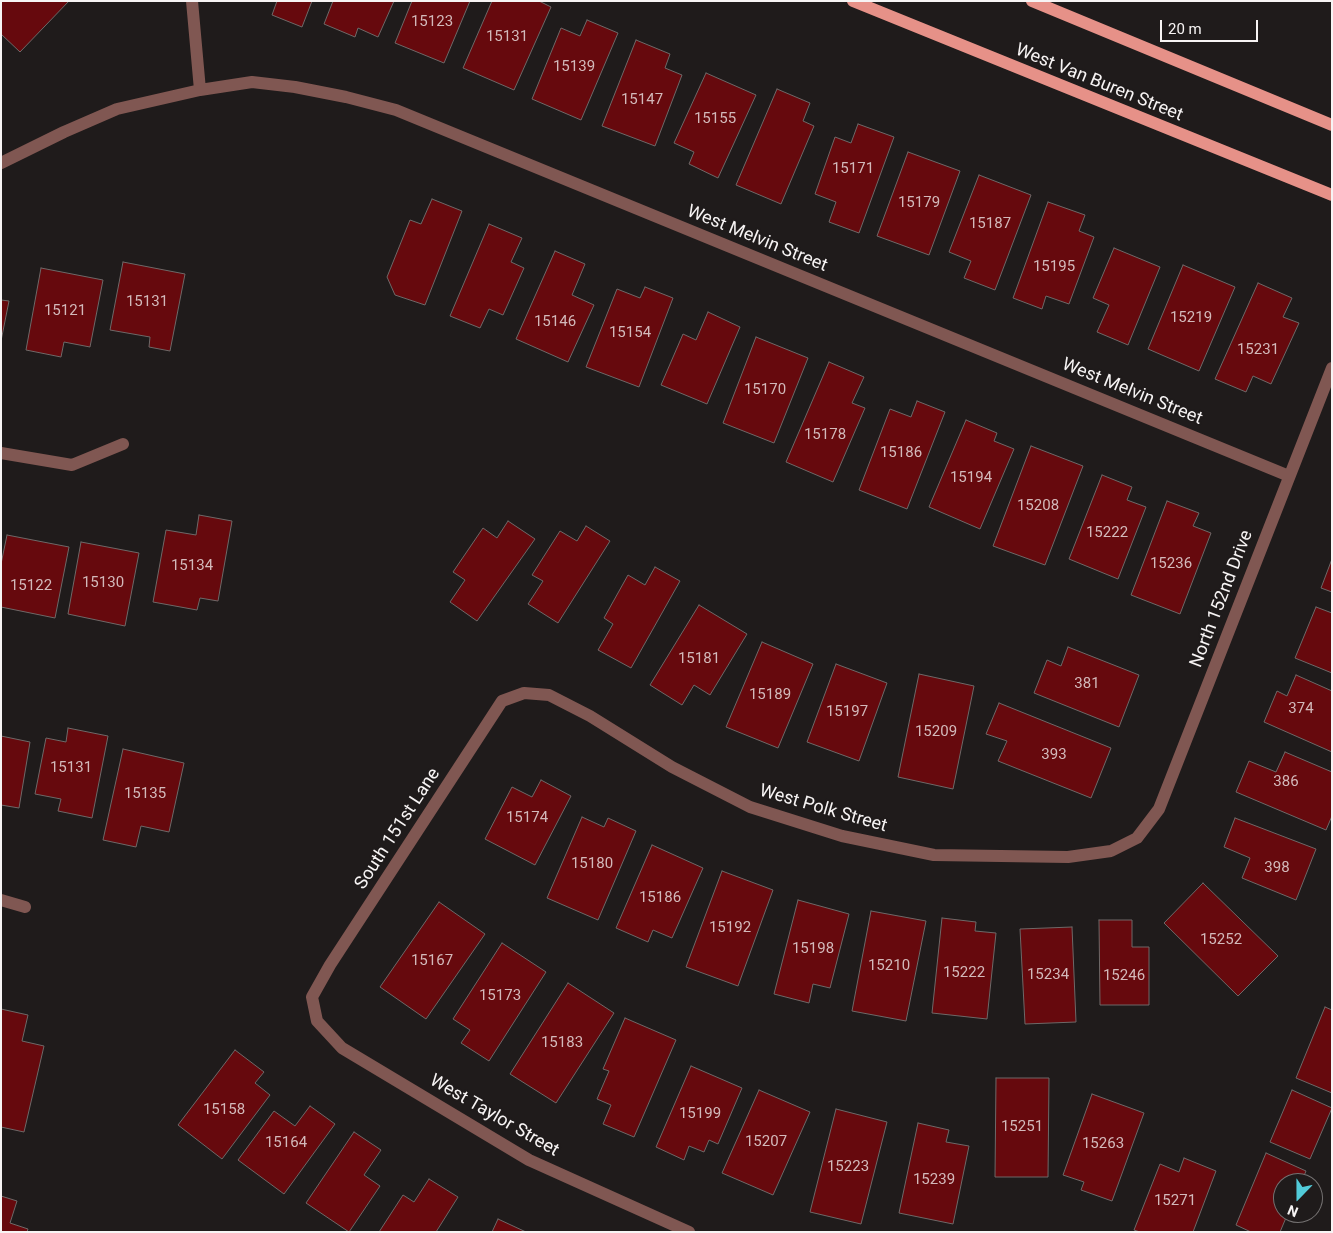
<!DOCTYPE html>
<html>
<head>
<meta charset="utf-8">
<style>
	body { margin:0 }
	#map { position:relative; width:1333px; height:1233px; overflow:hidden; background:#1f1b1b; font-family:Roboto,sans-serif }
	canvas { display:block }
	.frame { position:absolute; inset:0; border:2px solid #f7f4f4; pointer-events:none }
	.north { position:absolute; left:1273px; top:1173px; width:50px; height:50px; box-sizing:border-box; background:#1f1b1b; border:1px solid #757272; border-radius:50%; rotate:202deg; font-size:14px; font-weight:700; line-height:20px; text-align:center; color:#f7f4f4 }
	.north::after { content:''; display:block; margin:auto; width:18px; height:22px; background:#52cbd9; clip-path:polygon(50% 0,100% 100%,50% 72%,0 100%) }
	.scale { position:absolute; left:1160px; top:20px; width:98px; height:22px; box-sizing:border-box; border:2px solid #f7f4f4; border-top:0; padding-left:6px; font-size:15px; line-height:18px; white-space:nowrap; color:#f7f4f4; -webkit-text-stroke:4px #1f1b1b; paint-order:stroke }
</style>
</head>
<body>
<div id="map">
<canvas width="1333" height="1233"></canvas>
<div class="frame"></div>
<div class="north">N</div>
<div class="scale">20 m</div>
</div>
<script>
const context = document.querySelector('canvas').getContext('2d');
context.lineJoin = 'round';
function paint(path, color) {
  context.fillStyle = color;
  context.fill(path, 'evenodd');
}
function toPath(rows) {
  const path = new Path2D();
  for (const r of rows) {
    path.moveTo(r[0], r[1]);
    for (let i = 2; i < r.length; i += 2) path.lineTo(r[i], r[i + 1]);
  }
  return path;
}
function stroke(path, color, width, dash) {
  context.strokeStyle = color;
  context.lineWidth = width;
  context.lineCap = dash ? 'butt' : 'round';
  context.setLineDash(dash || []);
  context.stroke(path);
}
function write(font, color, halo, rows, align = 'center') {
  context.font = font + ' Roboto,sans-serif';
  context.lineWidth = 4;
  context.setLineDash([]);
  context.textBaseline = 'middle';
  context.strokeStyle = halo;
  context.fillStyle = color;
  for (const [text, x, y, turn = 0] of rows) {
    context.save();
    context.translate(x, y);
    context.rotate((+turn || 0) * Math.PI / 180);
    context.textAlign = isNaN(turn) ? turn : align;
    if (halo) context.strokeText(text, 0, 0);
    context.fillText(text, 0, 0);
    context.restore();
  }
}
const building = toPath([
	[1,1,69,1,20,52,1,34,1,1],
	[277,1,312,1,302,27,272,15,277,1],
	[333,1,394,1,378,37,358,28,355,37,324,24,333,1],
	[412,1,470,1,444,63,395,43,412,1],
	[492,1,539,1,551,7,514,90,463,68,492,1],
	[587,20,618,33,581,120,532,99,561,28,580,36,587,20],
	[636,40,670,54,665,68,682,75,655,146,602,126,636,40],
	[706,73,756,95,718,178,689,164,694,152,674,143,706,73],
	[777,89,810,103,803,121,814,126,781,204,736,185,777,89],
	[858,124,894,137,859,233,829,222,836,202,815,194,835,137,851,143,858,124],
	[908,152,960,171,929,255,877,236,908,152],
	[979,175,1031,195,995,290,964,278,971,261,949,252,979,175],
	[432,199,462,211,425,305,395,295,387,277,410,220,421,224,432,199],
	[1048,202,1085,215,1079,231,1094,237,1069,304,1046,296,1042,309,1013,298,1048,202],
	[489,224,522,238,511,262,524,268,503,315,489,309,480,328,450,316,489,224],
	[1114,248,1160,267,1128,345,1097,332,1109,305,1093,298,1114,248],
	[555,251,585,264,572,295,594,305,568,362,516,339,555,251],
	[123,262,185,274,170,351,149,347,150,337,110,330,123,262],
	[1183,265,1235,287,1199,371,1148,349,1183,265],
	[41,268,103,280,90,347,64,342,61,357,26,350,41,268],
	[1258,283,1292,298,1283,317,1299,323,1271,384,1253,376,1246,392,1215,379,1258,283],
	[645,287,673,298,639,387,586,367,617,289,640,298,645,287],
	[1,300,9,301,1,341,1,300],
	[708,312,740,327,707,404,661,385,683,334,696,340,708,312],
	[756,337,808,358,774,443,723,423,756,337],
	[829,362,864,377,852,403,865,408,833,482,786,462,829,362],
	[917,401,945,412,907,509,859,490,890,409,911,417,917,401],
	[966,420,997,433,994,441,1014,449,980,529,929,507,966,420],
	[1031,446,1083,466,1045,565,993,546,1031,446],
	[1102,475,1132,487,1127,500,1146,507,1118,579,1069,559,1102,475],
	[1167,501,1199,513,1193,526,1211,533,1180,614,1131,595,1167,501],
	[199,515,232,521,218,601,200,598,197,610,153,602,166,530,196,535,199,515],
	[508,521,535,539,477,621,450,602,465,580,453,572,483,528,497,538,508,521],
	[586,526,610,541,558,623,528,604,543,581,532,575,560,531,577,541,586,526],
	[7,535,69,547,55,618,1,607,1,564,7,535],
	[81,542,139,553,125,626,68,614,81,542],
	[1332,559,1332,592,1321,588,1332,559],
	[655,567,680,581,631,668,598,650,613,624,604,618,628,575,645,585,655,567],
	[699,605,747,634,710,695,694,685,682,705,650,685,699,605],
	[1316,607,1332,613,1332,673,1295,658,1316,607],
	[762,642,813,664,778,748,726,727,762,642],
	[1068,647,1139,675,1119,727,1034,693,1047,660,1061,666,1068,647],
	[836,664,887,683,859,761,807,742,836,664],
	[919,674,974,686,953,789,898,777,919,674],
	[1296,675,1332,691,1332,752,1264,722,1277,691,1287,696,1296,675],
	[999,703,1111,748,1091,798,998,761,1007,741,986,734,999,703],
	[68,728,108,736,92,818,58,811,61,799,35,794,46,738,66,742,68,728],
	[1,736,30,742,19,808,1,805,1,736],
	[123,749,184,763,169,832,141,826,136,847,103,840,123,749],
	[1285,752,1332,772,1332,816,1326,830,1236,792,1249,761,1276,772,1285,752],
	[541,780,571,796,535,865,485,839,512,787,532,797,541,780],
	[582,817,604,827,608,818,636,831,598,920,547,898,582,817],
	[1235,818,1316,849,1296,900,1242,878,1250,858,1224,847,1235,818],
	[652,845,703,868,672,938,653,930,648,942,616,928,652,845],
	[722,871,773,890,738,986,686,967,722,871],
	[1203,883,1278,956,1238,996,1164,923,1203,883],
	[798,900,849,914,830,988,813,984,809,1003,774,994,798,900],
	[439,902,485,934,426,1019,380,987,439,902],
	[871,911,926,921,906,1021,852,1011,871,911],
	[942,918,976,922,975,931,996,933,987,1019,932,1013,942,918],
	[1099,920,1132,920,1132,947,1149,947,1149,1005,1100,1005,1099,920],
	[1072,927,1076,1022,1025,1024,1020,929,1072,927],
	[502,943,546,972,489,1061,461,1043,470,1030,453,1019,502,943],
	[568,983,614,1013,556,1103,510,1074,568,983],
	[1325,1007,1332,1010,1332,1093,1296,1078,1325,1007],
	[1,1009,28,1015,22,1041,44,1046,24,1132,1,1127,1,1009],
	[625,1018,676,1040,634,1137,603,1124,611,1105,597,1099,609,1071,603,1069,625,1018],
	[235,1050,264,1072,255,1083,270,1095,222,1159,178,1125,235,1050],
	[691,1066,742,1088,718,1144,709,1140,704,1152,689,1146,684,1160,656,1147,691,1066],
	[996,1078,1049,1078,1048,1177,995,1177,996,1078],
	[759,1090,810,1112,773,1195,722,1173,759,1090],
	[1292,1090,1332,1108,1310,1159,1270,1142,1292,1090],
	[1092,1094,1144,1113,1112,1201,1081,1190,1084,1182,1063,1175,1092,1094],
	[310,1106,335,1124,284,1194,238,1160,274,1111,295,1126,310,1106],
	[836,1109,887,1122,861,1224,810,1212,836,1109],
	[918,1123,949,1130,946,1142,969,1146,953,1224,899,1213,918,1123],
	[354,1132,381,1150,364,1175,380,1186,349,1232,306,1203,354,1132],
	[1266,1153,1306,1171,1301,1183,1283,1183,1283,1213,1288,1213,1280,1232,1251,1232,1236,1225,1266,1153],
	[1184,1158,1216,1171,1193,1232,1140,1232,1134,1230,1160,1164,1179,1172,1184,1158],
	[429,1179,458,1197,436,1232,379,1232,403,1195,414,1202,429,1179],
	[1,1196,17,1201,10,1223,28,1229,27,1232,1,1232,1,1196],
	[498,1219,526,1232,492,1232,498,1219]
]);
paint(building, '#66090d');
stroke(building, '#6e6968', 1);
stroke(toPath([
	[192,1,200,90],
	[1,163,64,132,117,109,200,90,252,82,295,87,346,97,396,110,1289,476],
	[1,453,72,465,123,444],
	[1,900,25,907],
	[689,1232,529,1160,342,1048,317,1021,312,997,330,965,502,701,524,693,549,695,590,716,672,767,750,807,842,836,934,855,1068,857,1111,851,1137,838,1159,809,1332,368]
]), '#805752', 12);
stroke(toPath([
	[853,1,1332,195],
	[1032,1,1332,125]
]), '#e69188', 12);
write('15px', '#d3b9ba', null, [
	["15123",432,22],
	["15131",507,37],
	["15139",574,67],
	["15147",642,100],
	["15155",715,119],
	["15171",853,169],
	["15179",919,203],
	["15187",990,224],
	["15195",1054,267],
	["15131",147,302],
	["15121",65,311],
	["15219",1191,318],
	["15146",555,322],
	["15154",630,333],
	["15231",1258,350],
	["15170",765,390],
	["15178",825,435],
	["15186",901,453],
	["15194",971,478],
	["15208",1038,506],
	["15222",1107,533],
	["15236",1171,564],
	["15134",192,566],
	["15130",103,583],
	["15122",31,586],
	["15181",699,659],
	["381",1087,684],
	["15189",770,695],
	["374",1301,709],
	["15197",847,712],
	["15209",936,732],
	["393",1054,755],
	["15131",71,768],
	["386",1286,782],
	["15135",145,794],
	["15174",527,818],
	["15180",592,864],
	["398",1277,868],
	["15186",660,898],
	["15192",730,928],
	["15252",1221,940],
	["15198",813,949],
	["15167",432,961],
	["15210",889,966],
	["15222",964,973],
	["15234",1048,975],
	["15246",1124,976],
	["15173",500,996],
	["15183",562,1043],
	["15158",224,1110],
	["15199",700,1114],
	["15251",1022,1127],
	["15207",766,1142],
	["15164",286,1143],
	["15263",1103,1144],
	["15223",848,1167],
	["15239",934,1180],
	["15271",1175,1201]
]);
write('18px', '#f7f4f4', '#1f1b1b', [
	["West Van Buren Street",1099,83,22],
	["West Melvin Street",757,239,22],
	["West Melvin Street",1132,392,22],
	["North 152nd Drive",1222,599,-69],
	["West Polk Street",823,809,16],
	["South 151st Lane",398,829,-57],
	["West Taylor Street",494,1116,30]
]);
</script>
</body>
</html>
